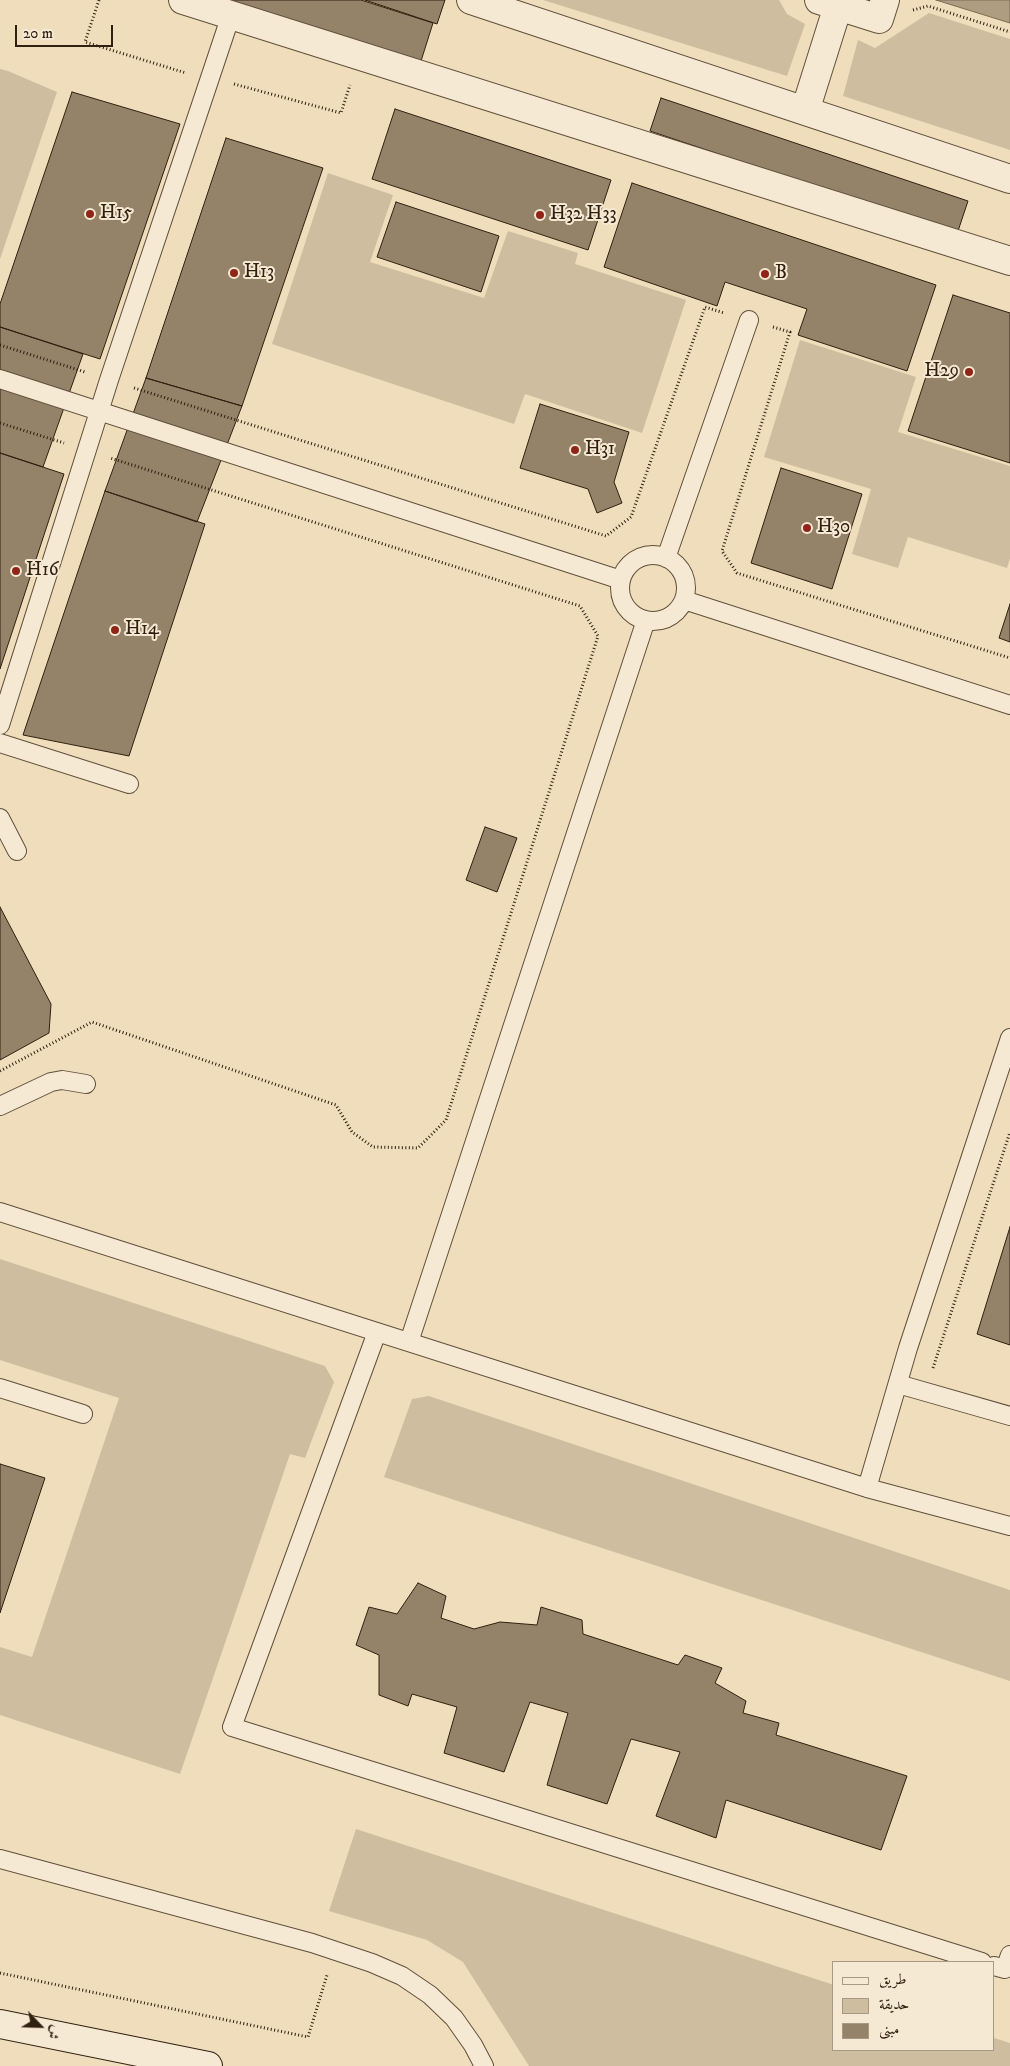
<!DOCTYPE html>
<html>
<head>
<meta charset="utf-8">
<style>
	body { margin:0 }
	#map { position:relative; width:1010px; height:2066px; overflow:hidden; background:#f0ddbc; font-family:"IM FELL DW Pica",Amiri,serif }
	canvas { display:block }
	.legend { position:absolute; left:832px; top:1961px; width:162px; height:90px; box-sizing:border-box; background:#f5e9d3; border:1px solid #a69985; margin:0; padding:6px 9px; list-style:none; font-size:15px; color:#302010 }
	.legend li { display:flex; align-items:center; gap:10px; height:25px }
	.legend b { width:25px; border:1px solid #a69985 }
	.north { position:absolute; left:15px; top:2001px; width:50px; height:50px; -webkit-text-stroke:4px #f5e9d3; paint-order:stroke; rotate:114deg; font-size:14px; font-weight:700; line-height:20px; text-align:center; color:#302010 }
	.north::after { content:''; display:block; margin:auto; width:18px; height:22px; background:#302010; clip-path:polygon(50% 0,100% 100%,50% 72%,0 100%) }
	.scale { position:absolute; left:15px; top:25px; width:98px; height:22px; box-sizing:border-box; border:2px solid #302010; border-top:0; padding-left:6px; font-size:15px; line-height:18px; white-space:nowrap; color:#302010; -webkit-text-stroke:4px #f5e9d3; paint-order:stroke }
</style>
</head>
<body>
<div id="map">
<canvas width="1010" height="2066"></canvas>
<ul class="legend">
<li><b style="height:6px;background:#f5e9d3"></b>طريق</li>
<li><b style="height:14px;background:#cfbd9f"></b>حديقة</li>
<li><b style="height:14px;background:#948269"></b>مبنى</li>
</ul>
<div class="north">ش</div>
<div class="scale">20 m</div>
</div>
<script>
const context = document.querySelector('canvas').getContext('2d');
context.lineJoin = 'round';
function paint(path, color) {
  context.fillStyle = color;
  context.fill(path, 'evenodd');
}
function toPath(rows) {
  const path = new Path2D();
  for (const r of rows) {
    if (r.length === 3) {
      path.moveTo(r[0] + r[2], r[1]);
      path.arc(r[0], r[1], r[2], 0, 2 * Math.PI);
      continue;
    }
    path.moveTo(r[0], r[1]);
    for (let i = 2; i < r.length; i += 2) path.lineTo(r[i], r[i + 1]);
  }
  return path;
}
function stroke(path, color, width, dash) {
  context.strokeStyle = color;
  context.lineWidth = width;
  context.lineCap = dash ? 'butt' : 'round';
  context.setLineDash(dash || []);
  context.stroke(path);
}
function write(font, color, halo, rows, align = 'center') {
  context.font = font + ' "IM FELL DW Pica",serif';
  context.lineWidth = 4;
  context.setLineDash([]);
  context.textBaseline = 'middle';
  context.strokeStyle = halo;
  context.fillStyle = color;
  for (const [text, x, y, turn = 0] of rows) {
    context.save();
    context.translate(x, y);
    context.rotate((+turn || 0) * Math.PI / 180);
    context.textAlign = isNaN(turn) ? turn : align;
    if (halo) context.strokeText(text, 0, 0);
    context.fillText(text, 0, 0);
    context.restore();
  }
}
paint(toPath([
	[543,0,779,0,787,14,805,24,787,76],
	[929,13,1010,39,1010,150,843,96,858,40,875,48],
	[0,69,8,71,57,92,0,259],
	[328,173,393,195,370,262,484,298,508,231,578,253,575,264,686,300,642,433,525,394,514,424,272,344],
	[800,340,916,377,898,432,1010,466,1010,558,1007,568,908,537,898,568,852,554,871,489,764,457],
	[0,1259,325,1366,334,1382,305,1458,290,1454,180,1774,0,1715,0,1647,32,1657,119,1398,0,1360],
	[429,1396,1010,1590,1010,1681,384,1477,412,1399],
	[356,1829,834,1985,834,2050,994,2050,994,2038,1010,2043,1010,2066,529,2066,463,1962,427,1940,329,1911]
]), '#cfbd9f');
const water = toPath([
	[936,0,1010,0,1010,23,936,0]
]);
paint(water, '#af9d82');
stroke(water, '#7c6b54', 1);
const building = toPath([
	[229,0,361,0,433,23,421,61,229,0],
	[365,0,445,0,437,24,365,0],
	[72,92,180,124,100,359,0,327,0,304,72,92],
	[661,98,968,201,957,234,650,131,661,98],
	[395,109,611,180,588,250,372,179,395,109],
	[226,138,323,168,242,406,146,378,226,138],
	[632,183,936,285,907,371,798,335,807,309,725,282,717,306,604,267,632,183],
	[396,202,499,236,481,292,377,257,396,202],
	[953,295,1010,313,1010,463,908,431,953,295],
	[0,327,83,354,43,467,0,453,0,327],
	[146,378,242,406,197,522,105,491,146,378],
	[540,404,629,432,614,482,622,503,597,513,588,489,520,468,540,404],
	[0,453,64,474,0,669,0,453],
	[781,468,862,494,832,589,751,563,781,468],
	[105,491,205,524,129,756,23,735,105,491],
	[1010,604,1010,642,999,638,1010,604],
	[485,827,517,838,497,892,466,880,485,827],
	[0,907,51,1004,49,1033,0,1060,0,907],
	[1010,1227,1010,1345,977,1334,1010,1227],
	[0,1464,45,1478,0,1613,0,1464],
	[418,1583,446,1596,441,1618,474,1629,500,1622,537,1625,541,1607,582,1620,583,1634,678,1665,685,1655,722,1668,715,1683,746,1701,743,1713,779,1723,776,1735,907,1776,881,1850,726,1800,716,1838,656,1816,680,1752,631,1739,607,1804,547,1785,568,1713,530,1702,504,1772,444,1753,457,1707,412,1694,408,1706,379,1695,379,1655,356,1645,369,1607,397,1614,418,1583]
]);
paint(building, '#948269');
stroke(building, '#302010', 1);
const lane = toPath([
	[0,379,621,580],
	[653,588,33],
	[666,558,749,320],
	[684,600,1010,705],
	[0,725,109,380,231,15],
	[0,743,129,784],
	[0,818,17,851],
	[0,1106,51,1082,62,1080,86,1084],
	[0,1212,867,1488,1010,1526],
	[377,1332,232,1727,982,1962],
	[409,1342,646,620],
	[898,1384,1010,1416],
	[0,1388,83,1414],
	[867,1488,908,1348,1010,1038],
	[0,1859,312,1943,372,1963,402,1976,430,1995,454,2018,473,2045,484,2066],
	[994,1966,1005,1969,1010,1955]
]);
const street = toPath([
	[183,0,1010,261],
	[471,0,1010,179],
	[819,0,879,19,885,0],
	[805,111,838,6]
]);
const secondary = toPath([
	[0,2024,208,2066]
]);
stroke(lane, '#604f3b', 20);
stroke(street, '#604f3b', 30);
stroke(secondary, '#302010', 30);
stroke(toPath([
	[99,0,85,42,186,73],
	[913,10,928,6,1010,32],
	[234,84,341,113,350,85],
	[773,327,790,332,722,551,737,573,1010,658],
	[0,345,85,372],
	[134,388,606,536,631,517,705,307,724,313],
	[0,423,64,443],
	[0,1071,92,1022,336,1105,352,1132,373,1147,418,1148,446,1120,598,636,580,606,110,458],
	[933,1368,1010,1132],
	[0,1973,308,2037,327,1975]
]), '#302010', 3, [1, 2.5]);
stroke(lane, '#f5e9d3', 18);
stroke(street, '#f5e9d3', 28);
stroke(secondary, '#f5e9d3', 28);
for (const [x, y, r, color] of [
	[90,214,5,"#8f2418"],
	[540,215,5,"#8f2418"],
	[234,273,5,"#8f2418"],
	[765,274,5,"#8f2418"],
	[969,372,5,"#8f2418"],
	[575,450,5,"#8f2418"],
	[807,528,5,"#8f2418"],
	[16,571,5,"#8f2418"],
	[115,630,5,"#8f2418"]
]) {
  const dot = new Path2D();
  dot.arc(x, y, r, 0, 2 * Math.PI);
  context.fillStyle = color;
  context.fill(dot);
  stroke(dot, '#f5e9d3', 2);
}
write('19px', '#302010', '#f5e9d3', [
	["H15",100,214],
	["H32 H33",550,215],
	["H13",244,273],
	["B",775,274],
	["H29",959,372,"right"],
	["H31",585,450],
	["H30",817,528],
	["H16",26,571],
	["H14",125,630]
], 'left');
</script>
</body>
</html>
